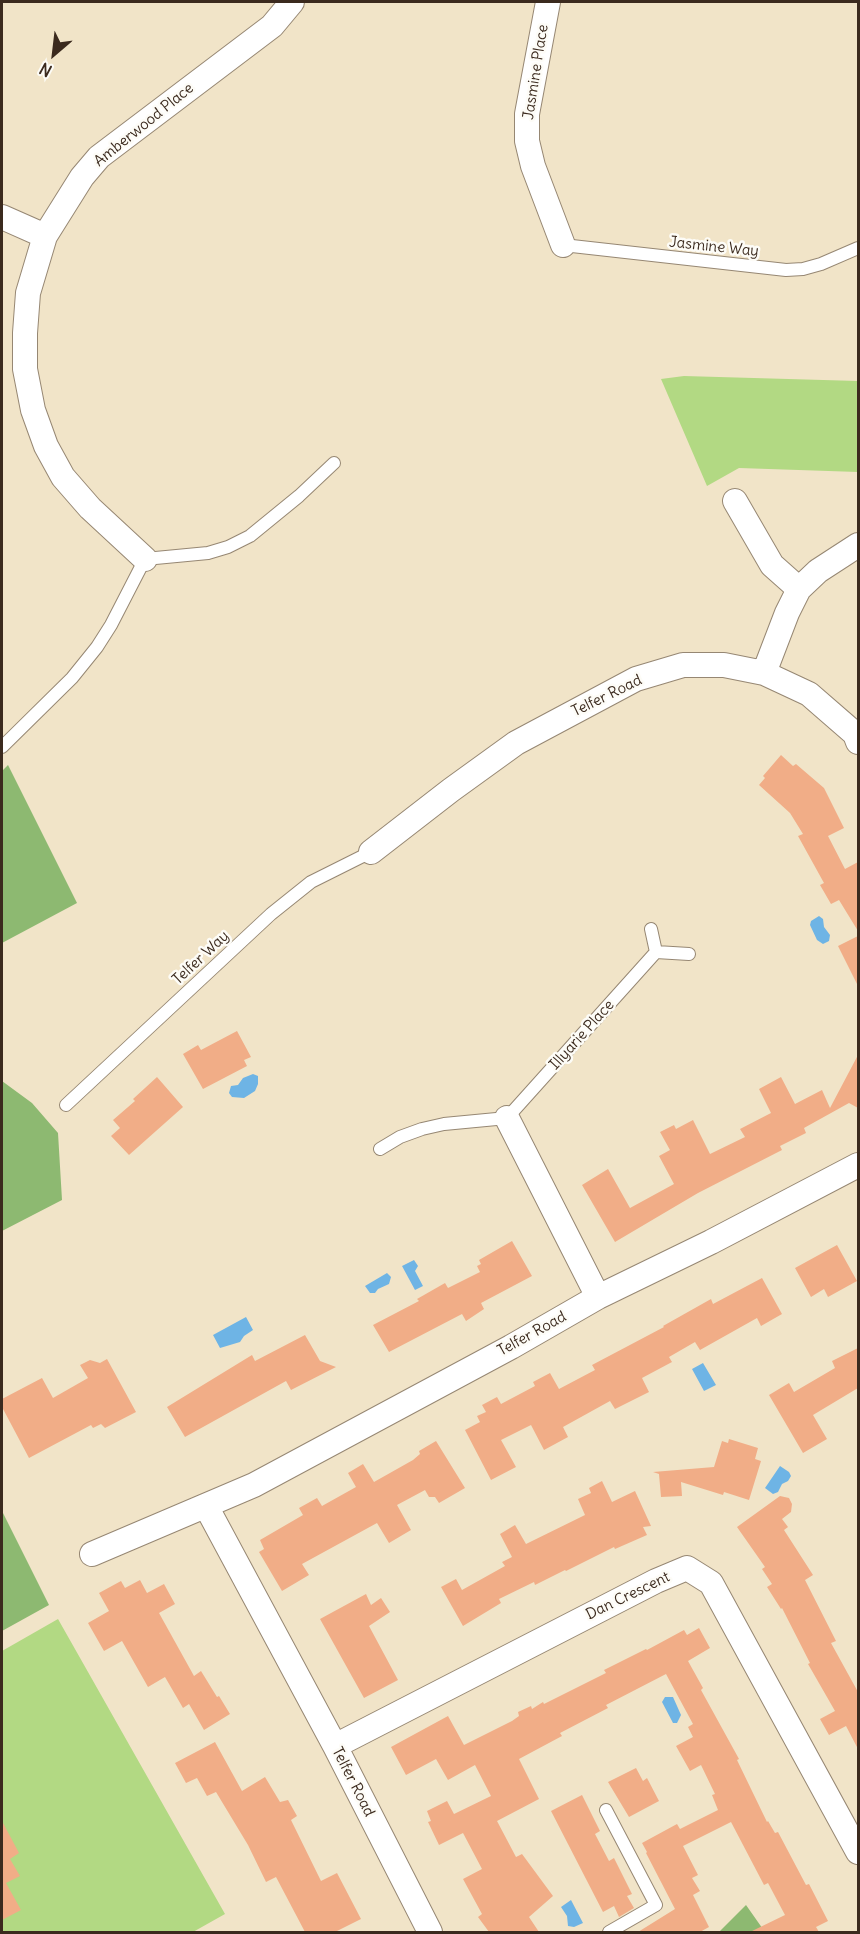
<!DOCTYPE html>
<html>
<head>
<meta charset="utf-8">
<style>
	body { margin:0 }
	#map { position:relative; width:860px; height:1934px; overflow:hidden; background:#f1e4c8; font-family:Delius,sans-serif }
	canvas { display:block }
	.frame { position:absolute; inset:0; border:3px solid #3b2a1e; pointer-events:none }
	.north { position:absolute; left:24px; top:24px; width:60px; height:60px; -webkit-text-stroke:4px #fdfcf7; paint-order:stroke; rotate:208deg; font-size:16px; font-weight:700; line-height:24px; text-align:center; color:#3b2a1e }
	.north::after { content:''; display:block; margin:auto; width:21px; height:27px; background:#3b2a1e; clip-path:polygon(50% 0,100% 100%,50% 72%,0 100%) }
</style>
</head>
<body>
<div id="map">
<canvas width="860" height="1934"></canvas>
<div class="frame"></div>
<div class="north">N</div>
</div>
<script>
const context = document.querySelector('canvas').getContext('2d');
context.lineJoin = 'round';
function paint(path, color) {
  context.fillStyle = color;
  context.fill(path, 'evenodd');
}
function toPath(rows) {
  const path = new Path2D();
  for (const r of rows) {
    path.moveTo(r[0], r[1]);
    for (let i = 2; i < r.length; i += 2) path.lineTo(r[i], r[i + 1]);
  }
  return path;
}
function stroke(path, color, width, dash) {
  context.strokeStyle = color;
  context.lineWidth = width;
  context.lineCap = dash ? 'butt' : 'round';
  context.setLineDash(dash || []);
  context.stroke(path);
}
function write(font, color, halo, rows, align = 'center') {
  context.font = font + ' Delius,sans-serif';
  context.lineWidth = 5;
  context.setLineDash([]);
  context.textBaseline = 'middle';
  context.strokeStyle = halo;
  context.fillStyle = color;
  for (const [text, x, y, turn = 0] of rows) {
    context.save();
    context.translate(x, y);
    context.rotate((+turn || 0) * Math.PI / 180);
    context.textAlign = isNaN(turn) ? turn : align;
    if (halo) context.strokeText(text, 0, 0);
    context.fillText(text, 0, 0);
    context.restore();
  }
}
paint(toPath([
	[684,376,858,381,858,472,739,468,707,486,661,379],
	[58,1619,225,1914,193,1932,2,1932,2,1651]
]), '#b2d983');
paint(toPath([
	[8,765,77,903,2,943,2,771],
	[2,1081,32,1103,58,1133,62,1200,2,1231],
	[2,1511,49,1605,2,1631],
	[746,1905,765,1932,720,1932,720,1931]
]), '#8db971');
paint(toPath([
	[819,916,823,919,824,927,830,935,829,941,823,944,817,940,810,925,811,921],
	[253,1074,258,1076,258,1084,255,1091,244,1098,232,1097,229,1093,231,1086,238,1085,243,1078],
	[414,1260,418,1266,415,1271,423,1286,415,1290,402,1266],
	[387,1273,391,1277,389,1284,378,1289,375,1293,370,1293,365,1286],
	[246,1317,253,1330,244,1336,240,1342,220,1348,213,1335],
	[703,1363,716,1385,704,1391,692,1369],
	[780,1466,789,1472,791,1476,788,1481,782,1484,778,1492,773,1494,765,1488],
	[665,1697,673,1697,681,1715,677,1723,673,1723,662,1702],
	[571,1900,583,1923,574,1927,568,1926,567,1916,561,1907]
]), '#6eb4e5');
paint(toPath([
	[781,755,793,766,796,764,824,788,844,828,828,836,845,869,858,862,858,931,839,900,831,904,820,885,824,883,798,836,803,834,790,813,759,785,765,778,763,776],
	[858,936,858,986,838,946],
	[237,1031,251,1057,244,1060,247,1066,203,1089,183,1054,198,1045,201,1050],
	[858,1055,858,1108,849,1103,804,1128,806,1133,780,1146,782,1150,698,1193,615,1242,582,1185,608,1169,630,1208,674,1184,659,1156,670,1150,660,1132,674,1125,676,1129,693,1120,710,1154,745,1137,740,1129,771,1113,759,1089,781,1077,795,1104,822,1090,830,1108],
	[157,1077,183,1107,129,1155,111,1136,120,1128,113,1120,135,1101,133,1099],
	[512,1241,532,1276,481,1303,484,1309,466,1321,462,1314,389,1352,373,1325,419,1301,417,1299,445,1283,448,1288,480,1272,477,1266,481,1264,479,1260],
	[837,1245,857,1281,828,1297,824,1289,811,1297,795,1268],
	[762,1278,782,1314,761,1326,757,1318,700,1350,695,1342,669,1357,672,1362,642,1378,649,1392,615,1409,610,1401,563,1427,568,1437,544,1450,531,1425,501,1440,516,1467,491,1480,465,1430,480,1422,477,1416,486,1412,482,1405,497,1397,501,1404,535,1386,533,1382,550,1373,559,1389,595,1370,592,1365,664,1327,663,1326,711,1299,713,1304],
	[305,1335,320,1361,336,1367,291,1390,286,1381,185,1437,167,1407,252,1355,255,1361],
	[858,1348,858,1388,813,1415,827,1439,803,1453,769,1395,789,1383,794,1392,835,1368,832,1361],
	[107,1359,136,1412,105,1428,101,1424,93,1428,91,1425,29,1458,2,1407,2,1399,42,1378,53,1398,88,1378,80,1365,90,1360,100,1363],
	[729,1439,758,1448,755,1459,761,1461,749,1500,724,1492,723,1495,681,1482,682,1496,661,1497,659,1474,653,1472,714,1467,722,1441,728,1443],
	[436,1441,465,1488,439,1503,435,1497,429,1497,425,1490,397,1505,411,1530,389,1543,377,1523,302,1564,309,1575,282,1591,259,1552,264,1549,260,1540,303,1515,299,1508,317,1498,322,1506,356,1487,348,1473,363,1464,374,1482,413,1460,420,1454,419,1451],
	[602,1481,612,1502,635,1491,651,1526,643,1527,647,1535,615,1549,614,1547,566,1571,565,1570,535,1585,534,1582,499,1599,501,1603,463,1626,441,1587,456,1579,462,1590,505,1566,502,1562,512,1557,500,1534,515,1525,526,1544,585,1515,578,1499,591,1493,589,1488],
	[780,1496,789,1498,792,1504,791,1512,782,1519,788,1527,784,1530,813,1575,805,1580,836,1641,831,1643,858,1692,858,1749,846,1726,829,1735,820,1719,835,1711,808,1664,810,1663,782,1608,781,1609,767,1587,772,1584,762,1569,765,1567,737,1527],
	[140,1580,147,1593,164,1584,175,1604,159,1613,194,1676,201,1671,217,1697,219,1696,230,1714,204,1730,189,1704,183,1708,165,1677,148,1687,122,1641,104,1651,88,1623,109,1611,99,1593,121,1581,125,1588],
	[366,1594,371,1605,381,1598,390,1612,369,1626,398,1680,364,1698,320,1619],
	[699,1628,710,1648,688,1661,703,1688,701,1690,739,1759,737,1760,767,1822,768,1821,775,1833,778,1832,806,1885,809,1884,828,1921,816,1927,819,1932,750,1932,785,1915,768,1883,764,1885,731,1822,683,1846,698,1875,692,1878,700,1891,693,1895,709,1927,700,1932,638,1932,675,1909,646,1853,647,1852,642,1843,677,1824,680,1829,718,1810,712,1795,715,1794,701,1765,690,1771,676,1746,693,1737,688,1727,693,1724,666,1674,606,1705,608,1708,560,1733,562,1736,519,1759,539,1799,497,1821,516,1857,522,1854,553,1896,529,1917,539,1932,489,1932,478,1917,482,1914,463,1879,482,1869,463,1833,439,1845,428,1822,431,1821,427,1811,447,1801,454,1814,491,1796,475,1765,448,1780,436,1759,406,1775,391,1747,448,1716,464,1745,512,1721,519,1716,518,1712,531,1706,532,1709,543,1702,544,1704,606,1673,604,1670,646,1649,647,1650,684,1630,687,1635],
	[215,1742,242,1791,265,1777,280,1802,288,1800,297,1816,291,1820,321,1881,337,1873,361,1919,335,1932,305,1932,276,1877,266,1882,248,1845,216,1792,207,1796,197,1778,186,1783,175,1763],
	[636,1768,643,1781,647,1778,659,1801,629,1817,608,1782],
	[582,1795,600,1831,595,1834,609,1861,614,1858,632,1894,627,1896,634,1908,619,1917,614,1906,603,1912,551,1811],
	[2,1821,19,1853,10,1859,20,1876,6,1883,21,1910,2,1920]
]), '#f1ad87');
const service = toPath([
	[563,245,786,270,803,269,821,264,858,248],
	[2,747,72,678,97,647,111,625,145,559,208,553,228,547,250,536,299,496,334,463],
	[656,952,689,954],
	[66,1105,271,914,311,882,371,852],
	[380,1149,400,1137,422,1129,444,1124,507,1118,656,952,651,929],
	[606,1810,656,1905,609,1932]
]);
const minor = toPath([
	[548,2,527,114,527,141,533,166,563,245],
	[2,217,45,236],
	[735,501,772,565,799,589],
	[145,559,90,508,63,477,46,446,33,410,25,369,25,333,28,293,45,236,82,177,99,157,272,26,292,2],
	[764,673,787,613,799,589,818,571,858,545],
	[371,852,451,790,516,743,636,679,683,665,724,665,764,673,809,694,855,734,858,742],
	[507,1118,598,1297],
	[206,1506,335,1746,430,1932],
	[92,1554,254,1485,511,1347,598,1297,711,1242,858,1165],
	[335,1746,656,1581,687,1568,711,1583,858,1852]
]);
stroke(service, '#968773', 14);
stroke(minor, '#968773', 26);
stroke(service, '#fff', 12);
stroke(minor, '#fff', 24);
write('15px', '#3b2a1e', '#fdfcf7', [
	["Jasmine Place",536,72,-81],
	["Amberwood Place",144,125,-39],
	["Jasmine Way",714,247,6],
	["Telfer Road",607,696,-26],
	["Telfer Way",201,958,-43],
	["Illyarie Place",582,1035,-48],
	["Telfer Road",532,1334,-29],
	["Dan Crescent",628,1596,-26],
	["Telfer Road",353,1782,63]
]);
</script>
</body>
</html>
